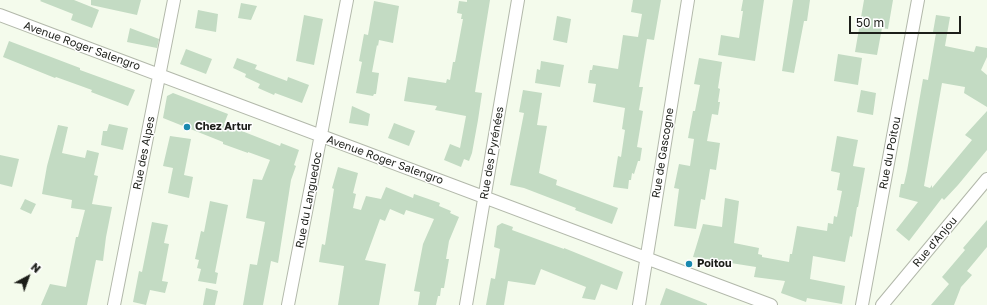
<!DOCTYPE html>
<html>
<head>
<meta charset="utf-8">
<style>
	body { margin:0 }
	#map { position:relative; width:987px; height:305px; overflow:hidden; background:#f4fbec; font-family:"Golos Text",sans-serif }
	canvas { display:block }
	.north { position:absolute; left:8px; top:257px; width:40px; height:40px; -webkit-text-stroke:3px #fff; paint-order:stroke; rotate:41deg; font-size:11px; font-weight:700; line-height:16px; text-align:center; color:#1c1e19 }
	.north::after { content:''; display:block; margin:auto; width:14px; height:18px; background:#1c1e19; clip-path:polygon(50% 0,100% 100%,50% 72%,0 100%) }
	.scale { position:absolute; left:849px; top:16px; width:112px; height:18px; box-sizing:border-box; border:2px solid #1c1e19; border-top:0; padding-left:5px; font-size:12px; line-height:14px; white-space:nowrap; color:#1c1e19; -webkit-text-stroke:3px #fff; paint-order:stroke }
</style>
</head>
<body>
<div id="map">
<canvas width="987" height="305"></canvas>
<div class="north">N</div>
<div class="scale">50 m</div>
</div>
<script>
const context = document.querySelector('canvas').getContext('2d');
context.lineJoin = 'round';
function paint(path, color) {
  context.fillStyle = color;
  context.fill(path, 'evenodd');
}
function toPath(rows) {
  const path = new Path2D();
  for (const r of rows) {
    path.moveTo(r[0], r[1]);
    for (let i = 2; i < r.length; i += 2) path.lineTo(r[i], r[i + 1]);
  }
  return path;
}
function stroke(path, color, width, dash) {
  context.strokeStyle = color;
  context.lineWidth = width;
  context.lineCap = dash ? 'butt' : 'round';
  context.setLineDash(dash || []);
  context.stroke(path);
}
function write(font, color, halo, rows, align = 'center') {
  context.font = font + ' "Golos Text",sans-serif';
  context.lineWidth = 3;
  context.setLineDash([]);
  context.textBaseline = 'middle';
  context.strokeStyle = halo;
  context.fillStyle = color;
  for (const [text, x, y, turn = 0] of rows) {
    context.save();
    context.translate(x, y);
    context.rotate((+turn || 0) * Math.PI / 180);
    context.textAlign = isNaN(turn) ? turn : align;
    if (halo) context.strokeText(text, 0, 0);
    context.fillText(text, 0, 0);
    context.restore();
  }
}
paint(toPath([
	[41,0,74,0,99,10,92,28,71,20,73,14,40,1],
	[91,0,141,0,137,15,91,5],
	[467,0,490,0,475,92,482,93,478,120,472,153,469,161,464,159,461,167,444,160,450,144,460,148,466,116,435,110,437,106,404,101,408,77,446,83,447,79,450,80,453,62,455,62,463,19,461,19,462,14,457,13,459,1,467,2],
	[633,0,661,0,654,40,647,39,639,87,643,87,639,110,643,111,637,147,642,148,640,161,638,161,634,174,632,173,631,180,629,180,628,189,613,187,618,156,621,157,625,130,622,129,625,108,593,102,596,84,588,83,590,70,592,70,593,65,618,69,623,35,638,37,642,14,631,12],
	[743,0,764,0,755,61,718,55,721,35,739,38,743,11,741,11],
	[793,0,810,0,807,21,804,21,794,73,782,71],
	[864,0,893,0,888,29,882,28,877,55,855,52],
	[374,1,399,6,393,43,379,40,378,46,377,45,372,72,379,73,376,94,374,94,373,96,356,93,362,62,359,61,364,34,368,35],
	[241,3,257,6,251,20,238,18],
	[198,10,218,14,216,32,195,28],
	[304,15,323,19,314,65,296,61],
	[936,15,950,17,945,46,974,52,976,46,987,48,987,57,981,70,987,75,987,107,964,93,965,87,942,83,924,186,930,188,932,185,932,188,972,140,965,135,987,111,987,150,958,185,944,200,942,198,909,241,896,230,918,202,899,197,901,184,904,184,907,171,923,79,928,80,936,33,933,32],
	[557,16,571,19,567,43,553,40],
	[130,28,159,39,157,48,127,42],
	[9,41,80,68,80,70,135,90,128,106,91,92,92,90,56,77,55,78,3,57],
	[186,49,212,59,206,74,180,64],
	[838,54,862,58,858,85,834,81],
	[237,58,257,65,255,69,287,81,288,77,309,85,302,103,275,93,274,95,258,88,260,84,245,77,246,74,233,68],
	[699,58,722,62,718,88,720,89,718,102,720,102,718,115,712,114,707,141,720,143,716,170,710,169,705,200,701,199,696,229,674,226,679,189,674,188,679,164,690,166,694,139,688,138,693,111,695,111,700,85,694,84],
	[541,61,564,65,560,87,535,83,537,69,540,70],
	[523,90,542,93,537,125,547,126,539,173,557,180,556,185,618,208,612,224,575,210,576,208,524,188,510,185,524,113,519,112],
	[861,90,876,93,873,115,857,112],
	[173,93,228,114,224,124,280,146,281,143,299,150,294,165,296,166,291,180,278,263,271,261,263,305,243,305,250,264,257,265,265,222,246,218,253,179,262,180,270,160,248,152,248,153,223,144,223,142,163,118,167,96],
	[352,106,370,114,368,126,349,123],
	[394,123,415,131,409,146,388,138],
	[109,124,128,128,123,150,101,145,103,131,107,131],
	[58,125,68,127,62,153,85,158,87,150,99,153,94,175,98,176,92,204,112,207,106,237,103,261,96,260,87,305,41,305,50,284,66,287,76,237,78,237,85,210,71,208,72,200,42,194,47,166],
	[170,136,191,139,184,175,193,177,189,198,168,193,173,168,163,166],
	[837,136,858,140,853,166,865,168,858,207,857,207,852,237,850,236,845,262,813,256,810,279,845,286,842,304,807,298,806,302,781,293,785,281,754,277,756,267,693,257,703,224,722,227,725,198,739,201,734,243,759,248,758,254,762,255,762,257,789,262,790,254,792,254,797,226,827,231,828,223,833,224,834,216,837,217,842,191,837,190,840,173,831,171],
	[0,155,19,159,12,187,0,184],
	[338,167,358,173,353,193,356,194,353,208,361,210,366,196,381,199,386,187,413,198,414,194,440,203,439,206,451,211,450,213,459,217,449,241,446,259,449,259,444,288,441,288,440,296,438,296,436,305,418,305,420,292,414,291,423,244,434,219,406,210,404,215,390,209,385,221,380,219,365,260,386,264,379,305,338,305,344,266,319,262,322,244,325,245,334,189,332,188],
	[25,199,36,204,31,214,20,209],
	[210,201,228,205,215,272,218,273,216,284,198,281,201,269,197,268,199,260,195,259,201,231,204,232],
	[987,220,987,247,967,271,972,275,961,287,954,305,931,305,949,284,942,277,965,250,963,248],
	[152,222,168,225,164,243,169,244,162,281,168,282,165,293,150,290,146,305,133,302,139,271,142,272],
	[502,223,513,227,512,230,564,249,564,248,623,272,617,290,601,284,595,300,582,298,586,287,541,269,535,285,508,281,504,305,486,305,491,278,495,279,500,249,494,247,497,226],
	[206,288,218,291,215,305,203,305],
	[666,288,707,304,707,305,660,305]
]), '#c3dbc3');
const street = toPath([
	[0,15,771,305],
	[114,305,174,0],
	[288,305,347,0],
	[466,305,518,0],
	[639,305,688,0],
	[862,305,918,0],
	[882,305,987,179]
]);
stroke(street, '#b2b8aa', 14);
stroke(street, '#fff', 12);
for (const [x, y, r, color] of [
	[187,127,4,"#1989af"],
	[689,264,4,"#1989af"]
]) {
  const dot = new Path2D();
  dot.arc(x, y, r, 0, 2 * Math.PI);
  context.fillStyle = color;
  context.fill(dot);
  stroke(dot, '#fff', 1.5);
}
write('11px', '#1c1e19', '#fff', [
	["Avenue Roger Salengro",82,46,20],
	["Rue des Alpes",144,153,-79],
	["Rue des Pyrénées",492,153,-80],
	["Rue de Gascogne",663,153,-81],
	["Rue du Poitou",890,153,-79],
	["Avenue Roger Salengro",385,160,20],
	["Rue du Languedoc",309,200,-79],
	["Rue d'Anjou",935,242,-50]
]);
write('bold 11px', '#1c1e19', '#fff', [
	["Chez Artur",195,127],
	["Poitou",697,264]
], 'left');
</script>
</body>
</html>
